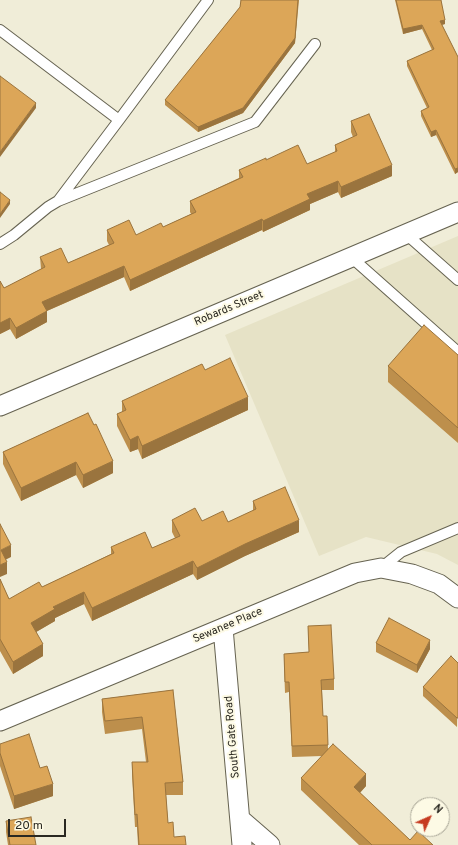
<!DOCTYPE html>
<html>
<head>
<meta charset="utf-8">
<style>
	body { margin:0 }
	#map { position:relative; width:458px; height:845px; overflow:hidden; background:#f0edd8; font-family:Overpass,sans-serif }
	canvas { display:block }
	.north { position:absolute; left:410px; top:797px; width:40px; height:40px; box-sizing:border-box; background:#fdfae5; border:1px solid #a9a697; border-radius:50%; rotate:45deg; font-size:11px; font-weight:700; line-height:16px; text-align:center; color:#2a2821 }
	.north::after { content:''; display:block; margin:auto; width:14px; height:18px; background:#c63b21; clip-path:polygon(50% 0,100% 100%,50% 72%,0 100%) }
	.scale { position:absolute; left:8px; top:819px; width:58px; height:18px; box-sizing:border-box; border:2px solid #2a2821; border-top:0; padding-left:5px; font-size:12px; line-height:14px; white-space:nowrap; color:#2a2821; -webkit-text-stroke:3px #fdfae5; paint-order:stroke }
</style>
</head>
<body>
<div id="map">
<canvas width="458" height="845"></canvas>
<div class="north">N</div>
<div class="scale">20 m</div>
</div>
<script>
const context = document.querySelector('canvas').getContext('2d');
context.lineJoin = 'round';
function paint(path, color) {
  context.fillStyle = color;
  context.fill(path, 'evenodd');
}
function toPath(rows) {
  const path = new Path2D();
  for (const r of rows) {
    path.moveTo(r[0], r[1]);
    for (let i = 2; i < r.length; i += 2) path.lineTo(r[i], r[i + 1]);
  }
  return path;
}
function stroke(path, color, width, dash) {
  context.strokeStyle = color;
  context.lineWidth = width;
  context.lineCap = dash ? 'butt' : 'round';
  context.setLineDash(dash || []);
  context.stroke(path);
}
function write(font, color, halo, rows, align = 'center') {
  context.font = font + ' Overpass,sans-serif';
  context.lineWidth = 4;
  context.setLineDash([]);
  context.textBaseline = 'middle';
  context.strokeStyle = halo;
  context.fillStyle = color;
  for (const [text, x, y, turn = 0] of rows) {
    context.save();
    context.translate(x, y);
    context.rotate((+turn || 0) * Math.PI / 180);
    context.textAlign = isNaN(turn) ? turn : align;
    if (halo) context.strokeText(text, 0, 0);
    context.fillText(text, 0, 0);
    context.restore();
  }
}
paint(toPath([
	[458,236,458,565,437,554,366,537,319,556,225,335]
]), '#e6e2c6');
const lane = toPath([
	[0,30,119,120,208,0],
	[58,201,119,120],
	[406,234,458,280],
	[0,244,14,235,48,207,58,201,255,122,315,44],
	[351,257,458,352],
	[381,568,401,552,458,528]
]);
const street = toPath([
	[0,406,458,212],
	[223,628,242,845],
	[0,721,355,573,381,568,412,574,439,584,458,598],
	[240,819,270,845]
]);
stroke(lane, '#666351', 12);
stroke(street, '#666351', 21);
stroke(lane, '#fff', 10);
stroke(street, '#fff', 19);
paint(toPath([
	[241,0,299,0,295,43,243,113,198,132,165,105,165,100,240,7],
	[395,0,441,0,445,24,442,25,458,57,458,172,455,174,436,135,431,137,421,116,421,111,427,108,407,66,407,61,432,50,422,29,403,34],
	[351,121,392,176,341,198,338,192,310,204,310,210,263,232,262,230,130,291,124,277,47,311,47,322,16,339,10,329,0,334,0,281,4,288,41,269,40,257,68,263,109,245,107,241,107,230,136,235,163,227,191,214,190,212,190,201,239,178,239,170,266,160,307,164,335,152,335,145,353,137,351,132],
	[458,355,458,443,388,382,388,366],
	[205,370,248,410,142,459,138,449,130,452,117,426,117,414,122,412,122,401],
	[88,413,113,473,83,488,76,475,21,501,3,464,3,452],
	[253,501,299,532,245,556,197,580,193,574,92,621,84,604,55,618,55,621,36,632,43,656,13,674,0,651,0,579,9,599,42,587,111,554,111,547,152,548,175,538,172,532,172,520,202,521,228,522,253,511],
	[308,626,334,679,334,690,322,690,323,716,327,716,328,749,366,786,360,793,410,840,433,845,359,845,301,790,301,778,322,756,292,757,289,692,285,693,284,665,284,654,309,652],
	[376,643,430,649,417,673,376,652],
	[458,663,457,727,423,696,423,687],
	[173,690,183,782,183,795,166,795,168,823,174,837,186,845,138,845,137,827,135,827,132,775,132,762,146,762,142,729,105,734,102,712,102,699],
	[0,744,40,768,53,796,14,809,0,766],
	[6,821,36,845,8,845,6,832]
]), '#bd8f4c');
paint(toPath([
	[298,0,295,43,243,113,198,132,198,127],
	[445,20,445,24,440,25,440,21],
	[422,25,422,29,403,34,403,29],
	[36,103,36,108,0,157,0,152],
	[436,130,436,135,431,137,431,132],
	[392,165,392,176,341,198,341,187],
	[458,168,458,172,455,174,455,169],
	[338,181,338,192,310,204,310,210,263,232,263,221,307,194],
	[10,200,10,204,0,218,0,214],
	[262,219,262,230,130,291,130,280],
	[124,266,124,277,42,313,42,302],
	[47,311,47,322,16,339,16,328],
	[10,318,10,329,0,334,0,323],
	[248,397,248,410,142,459,142,446],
	[138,436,138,449,130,452,130,440],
	[113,461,113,473,83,488,83,475],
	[76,462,76,475,21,501,21,488],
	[299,520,299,532,245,556,197,580,197,568,245,544],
	[11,545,11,557,1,562,1,550],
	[193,561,193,574,92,621,92,608],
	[7,562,7,574,0,577,0,565],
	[84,592,84,604,55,618,55,621,31,635,31,623,53,607],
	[430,640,430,649,417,673,417,665],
	[43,644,43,656,13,674,13,662],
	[366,774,366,786,354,799,354,787],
	[53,784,53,796,14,809,14,796]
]), '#9a743e');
const building = toPath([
	[241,0,298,0,295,38,243,108,198,127,165,100,240,7,241,0],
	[396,0,441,0,445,20,440,21,458,57,458,168,455,169,436,130,431,132,421,111,429,107,407,61,434,49,422,25,403,29,396,0],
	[0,76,36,103,0,152,0,76],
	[369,114,392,165,341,187,338,181,307,194,310,199,263,221,262,219,130,280,124,266,42,302,47,311,16,328,10,318,0,323,0,281,4,288,45,267,40,257,61,248,68,263,114,243,107,230,129,220,136,235,161,223,163,227,196,212,190,201,243,177,239,170,266,158,266,160,298,145,307,164,337,151,335,145,357,135,351,121,369,114],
	[0,192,10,200,0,214,0,192],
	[424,325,458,355,458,428,388,366,424,325],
	[230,358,248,397,142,446,138,436,130,440,117,414,126,410,122,401,202,364,205,370,230,358],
	[88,413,94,425,96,424,113,461,83,475,76,462,21,488,3,452,88,413],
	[285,487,299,520,245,544,197,568,193,561,92,608,84,592,53,607,55,609,31,623,43,644,13,662,0,639,0,579,9,599,39,582,42,587,114,553,111,547,145,532,152,548,180,536,172,520,195,508,202,521,223,511,228,522,256,509,253,501,285,487],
	[0,524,11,545,1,550,7,562,0,565,0,524],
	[389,618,430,640,417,665,376,643,389,618],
	[331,625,334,679,321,680,323,716,327,716,328,745,292,746,289,682,285,682,284,654,309,652,308,626,331,625],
	[451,656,458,663,458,718,457,718,423,687,451,656],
	[173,690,183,782,165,783,168,823,173,822,174,837,185,836,186,845,139,845,137,814,135,815,132,762,148,762,142,717,105,721,102,699,173,690],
	[29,734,40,768,47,766,53,784,14,796,0,753,0,744,29,734],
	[333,744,366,774,354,787,410,840,418,831,433,845,372,845,301,778,333,744],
	[31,817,36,845,10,845,6,821,31,817]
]);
paint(building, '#dca658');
stroke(building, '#9a743e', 1);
write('11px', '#2a2821', '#fdfae5', [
	["Robards Street",229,309,-23],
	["Sewanee Place",228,626,-23],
	["South Gate Road",233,737,-95]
]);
</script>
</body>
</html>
